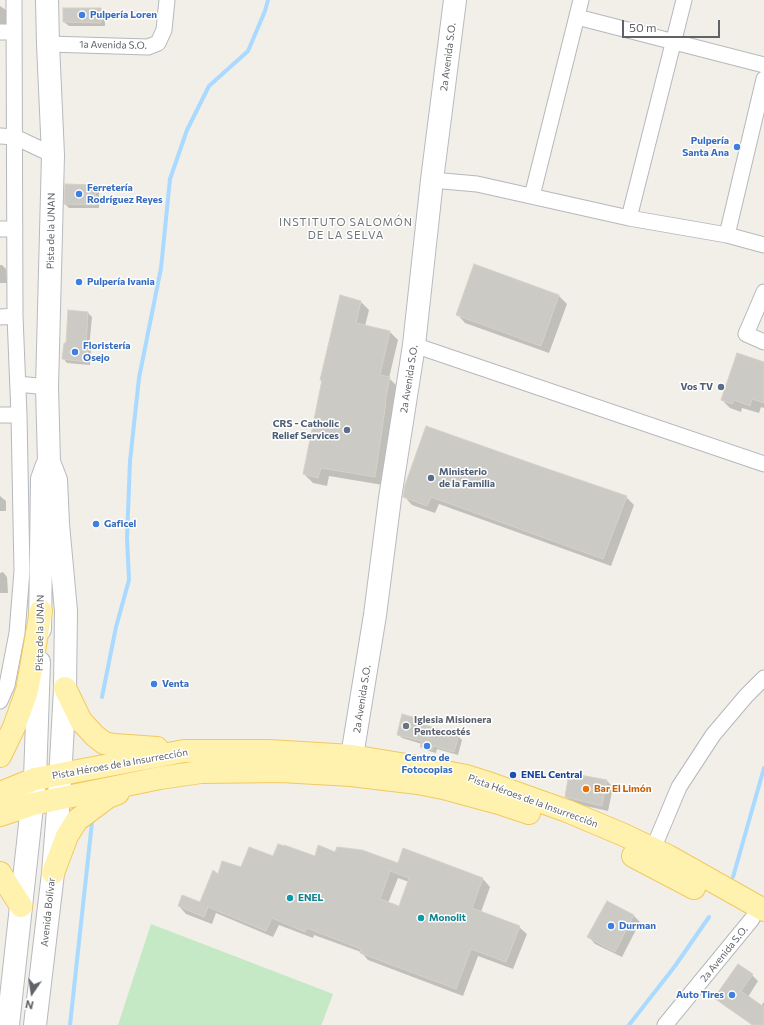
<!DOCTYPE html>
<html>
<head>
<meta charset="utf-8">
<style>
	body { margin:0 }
	#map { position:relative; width:764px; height:1025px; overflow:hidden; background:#f1efe8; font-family:Commissioner,sans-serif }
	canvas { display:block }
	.north { position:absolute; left:12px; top:973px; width:40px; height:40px; -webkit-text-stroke:3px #fff; paint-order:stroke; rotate:193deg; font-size:11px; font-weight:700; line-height:16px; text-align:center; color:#5f6368 }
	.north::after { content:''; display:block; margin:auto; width:14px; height:18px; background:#5f6368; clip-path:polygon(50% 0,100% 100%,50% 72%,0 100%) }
	.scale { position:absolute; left:622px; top:20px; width:98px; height:18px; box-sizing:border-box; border:2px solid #5f6368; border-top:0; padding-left:5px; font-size:12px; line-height:14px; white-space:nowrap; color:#5f6368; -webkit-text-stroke:3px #fff; paint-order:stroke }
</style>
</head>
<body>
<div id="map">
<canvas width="764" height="1025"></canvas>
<div class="north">N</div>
<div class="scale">50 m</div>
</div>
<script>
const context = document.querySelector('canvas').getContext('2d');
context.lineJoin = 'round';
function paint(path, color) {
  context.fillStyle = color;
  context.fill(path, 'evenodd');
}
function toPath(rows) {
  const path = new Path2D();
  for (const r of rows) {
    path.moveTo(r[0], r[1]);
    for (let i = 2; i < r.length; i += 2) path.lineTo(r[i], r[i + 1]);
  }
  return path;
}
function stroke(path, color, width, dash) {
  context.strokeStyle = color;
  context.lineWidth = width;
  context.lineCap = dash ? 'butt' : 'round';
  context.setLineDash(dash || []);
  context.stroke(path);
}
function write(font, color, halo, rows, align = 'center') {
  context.font = font + ' Commissioner,sans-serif';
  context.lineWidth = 3;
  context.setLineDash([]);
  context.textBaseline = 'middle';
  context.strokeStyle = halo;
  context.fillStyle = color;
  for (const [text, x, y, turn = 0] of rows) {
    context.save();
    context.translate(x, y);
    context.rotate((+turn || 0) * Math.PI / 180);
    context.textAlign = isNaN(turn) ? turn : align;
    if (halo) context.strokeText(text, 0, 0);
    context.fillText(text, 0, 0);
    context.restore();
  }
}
paint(toPath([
	[151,924,333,994,323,1021,321,1025,118,1025]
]), '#c5e8c5');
paint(toPath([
	[0,6,6,10,6,27,0,29],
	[64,9,101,9,105,13,105,26,69,26,64,22],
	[95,186,99,190,99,208,69,208,65,204],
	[0,265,2,265,6,269,7,283,0,283],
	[475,265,559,296,567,304,549,353,465,323,457,314],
	[360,301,369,310,365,326,390,332,398,340,389,378,398,387,383,485,329,476,327,486,313,483,304,474,323,381,321,380],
	[88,313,92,317,89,348,91,350,90,365,67,363,63,358,67,344],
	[764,363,764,408,761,407,759,413,742,408,741,412,730,408,722,400],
	[0,496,6,501,6,511,0,511],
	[404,496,626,497,634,505,611,566,439,504,435,513,412,505],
	[3,572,7,577,8,593,0,593,0,573],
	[415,719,419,723,419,725,458,736,462,740,458,755,437,749,436,753,425,750,421,746,422,744,402,738,398,734],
	[607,781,613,787,608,811,572,803,566,797],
	[404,850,483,879,490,887,481,912,519,927,527,934,513,969,478,956,463,996,368,960,361,952,314,935,313,938,279,925,273,937,216,913,212,924,186,914,179,906,200,903,219,875,274,857,315,857,336,853,398,865],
	[398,878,409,882,399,908,388,903],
	[607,902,634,916,640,922,622,957,595,944,589,937],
	[752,975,758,981,748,997,761,1006,764,1002,764,1025,752,1025,722,1004,716,998]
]), '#0003');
stroke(toPath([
	[102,697,116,627,129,580,127,538,130,461,139,378,161,268,170,179,187,130,209,86,248,51,265,11,268,0],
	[733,877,764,768],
	[70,1025,92,822],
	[629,1025,675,966,709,917]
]), '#aadaff', 4);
const building = toPath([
	[63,8,101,8,101,23,63,22,63,8],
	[65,184,96,185,95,205,64,204,65,184],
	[474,264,559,295,541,346,456,315,474,264],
	[340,295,361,301,356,323,390,331,380,375,390,377,385,402,386,402,375,477,321,468,318,478,303,474,322,380,320,380,340,295],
	[68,310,88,312,86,345,88,345,86,362,62,359,64,343,66,343,68,310],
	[737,353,764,362,764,403,752,399,750,406,734,400,732,404,721,400,737,353],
	[426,426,539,466,627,496,603,559,431,497,427,506,403,497,405,485,426,426],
	[402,714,416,718,415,722,459,735,454,752,433,746,432,750,420,747,422,741,397,735,402,714],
	[569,773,607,780,602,806,565,797,569,773],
	[278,844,284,846,284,845,315,856,318,845,335,852,337,847,362,850,398,863,403,848,483,878,472,908,520,926,506,962,471,949,456,989,360,953,361,949,307,928,305,932,272,918,266,931,208,907,204,917,178,906,182,895,200,902,213,870,218,874,222,861,241,867,249,847,273,856,278,844],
	[390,871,409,878,399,906,380,899,390,871],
	[607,901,634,915,615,952,587,937,607,901],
	[738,964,753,974,741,991,764,1007,764,1025,753,1025,714,998,738,964]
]);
paint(building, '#cccac5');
stroke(building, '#d6d1c6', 1);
const street = toPath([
	[577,17,764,65],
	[0,32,14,32],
	[48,44,148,47,158,43,164,30,167,0],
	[0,136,15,137,53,155],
	[432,180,477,184,629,218,727,235,764,245],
	[532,196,581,0],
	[629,218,684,0],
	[0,229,15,229],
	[727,235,764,79],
	[764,292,746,334,764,342],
	[0,317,15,316],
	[414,345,764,464],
	[18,384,47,387],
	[0,415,19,415],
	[0,701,7,685,17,633,22,571,19,415,15,316,14,0],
	[653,849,679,787,713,735,746,696,764,678],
	[665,1025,752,919]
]);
const secondary = toPath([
	[40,629,42,479,47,465],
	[352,756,375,615,390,498,414,345,432,180,455,0],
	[8,1025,35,779,39,662],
	[35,1025,53,873,59,798,65,688,66,611,58,524,56,480,49,462,47,387,53,155,48,44,47,0]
]);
const primary = toPath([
	[65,688,81,721,95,736,104,743,114,745,157,748],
	[0,756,14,727,27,691,41,611],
	[0,793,35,779,184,751,268,751,352,756,430,769,466,776,494,785,567,811,624,835,668,856,764,910],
	[0,815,33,804,160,778,201,772,281,771,351,775,418,783,443,788,502,804,529,813],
	[633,856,694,888],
	[0,873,21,906],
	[53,873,67,836,77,820,108,797,118,793]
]);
stroke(street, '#b5b8bc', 17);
stroke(secondary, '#b6babf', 24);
stroke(primary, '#f2c960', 24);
stroke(street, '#fff', 15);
stroke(secondary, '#fff', 22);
stroke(primary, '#fff2af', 22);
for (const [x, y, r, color] of [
	[82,15,4,"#3f7fe0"],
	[737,147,4,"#3f7fe0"],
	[79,194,4,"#3f7fe0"],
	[79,282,4,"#3f7fe0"],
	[75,352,4,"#3f7fe0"],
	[721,387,4,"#5c6f8a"],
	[347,430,4,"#5c6f8a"],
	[431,478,4,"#5c6f8a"],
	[96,524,4,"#3f7fe0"],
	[154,684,4,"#3f7fe0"],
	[406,726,4,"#6b7280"],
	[427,746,4,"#3f7fe0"],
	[513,775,4,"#1a4fb4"],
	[586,789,4,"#e8710a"],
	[290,898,4,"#0f9aa8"],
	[421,918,4,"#0f9aa8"],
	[611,926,4,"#3f7fe0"],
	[732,995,4,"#3f7fe0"]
]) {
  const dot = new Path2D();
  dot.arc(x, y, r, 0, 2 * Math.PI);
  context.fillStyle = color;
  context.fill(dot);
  stroke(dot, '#fff', 1.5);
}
write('bold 10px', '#366cbe', '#fff', [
	["Pulpería Loren",90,15],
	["Pulpería",729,141,"right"],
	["Santa Ana",729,153,"right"],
	["Ferretería",87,188],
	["Rodríguez Reyes",87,200],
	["Pulpería Ivania",87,282],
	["Floristería",83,346],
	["Osejo",83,358],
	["Gaficel",104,524],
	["Venta",162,684],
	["Centro de",427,758,"center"],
	["Fotocopias",427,770,"center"],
	["Durman",619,926],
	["Auto Tires",724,995,"right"]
], 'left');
write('10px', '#5f6368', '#fff', [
	["1a Avenida S.O.",113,45,1],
	["2a Avenida S.O.",448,57,-83],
	["Pista de la UNAN",51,231,-89],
	["2a Avenida S.O.",409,379,-81],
	["Pista de la UNAN",40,633,-89],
	["2a Avenida S.O.",362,699,-81],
	["Pista Héroes de la Insurrección",120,764,-10],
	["Pista Héroes de la Insurrección",533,801,20],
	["Avenida Bolívar",48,912,-84],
	["2a Avenida S.O.",724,954,-51]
]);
write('bold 10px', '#4e5e75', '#fff', [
	["Vos TV",713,387],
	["CRS - Catholic",339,424],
	["Relief Services",339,436],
	["Ministerio",439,472,"left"],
	["de la Familia",439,484,"left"]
], 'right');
write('bold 10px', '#5b616d', '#fff', [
	["Iglesia Misionera",414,720],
	["Pentecostés",414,732]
], 'left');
write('bold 10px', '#164399', '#fff', [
	["ENEL Central",521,775]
], 'left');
write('bold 10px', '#c56008', '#fff', [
	["Bar El Limón",594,789]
], 'left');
write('bold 10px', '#0d838f', '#fff', [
	["ENEL",298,898],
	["Monolit",429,918]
], 'left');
context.letterSpacing = '1px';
write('11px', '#70757a', '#fff', [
	["INSTITUTO SALOMÓN",346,222],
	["DE LA SELVA",346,235]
]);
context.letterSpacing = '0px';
</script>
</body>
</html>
